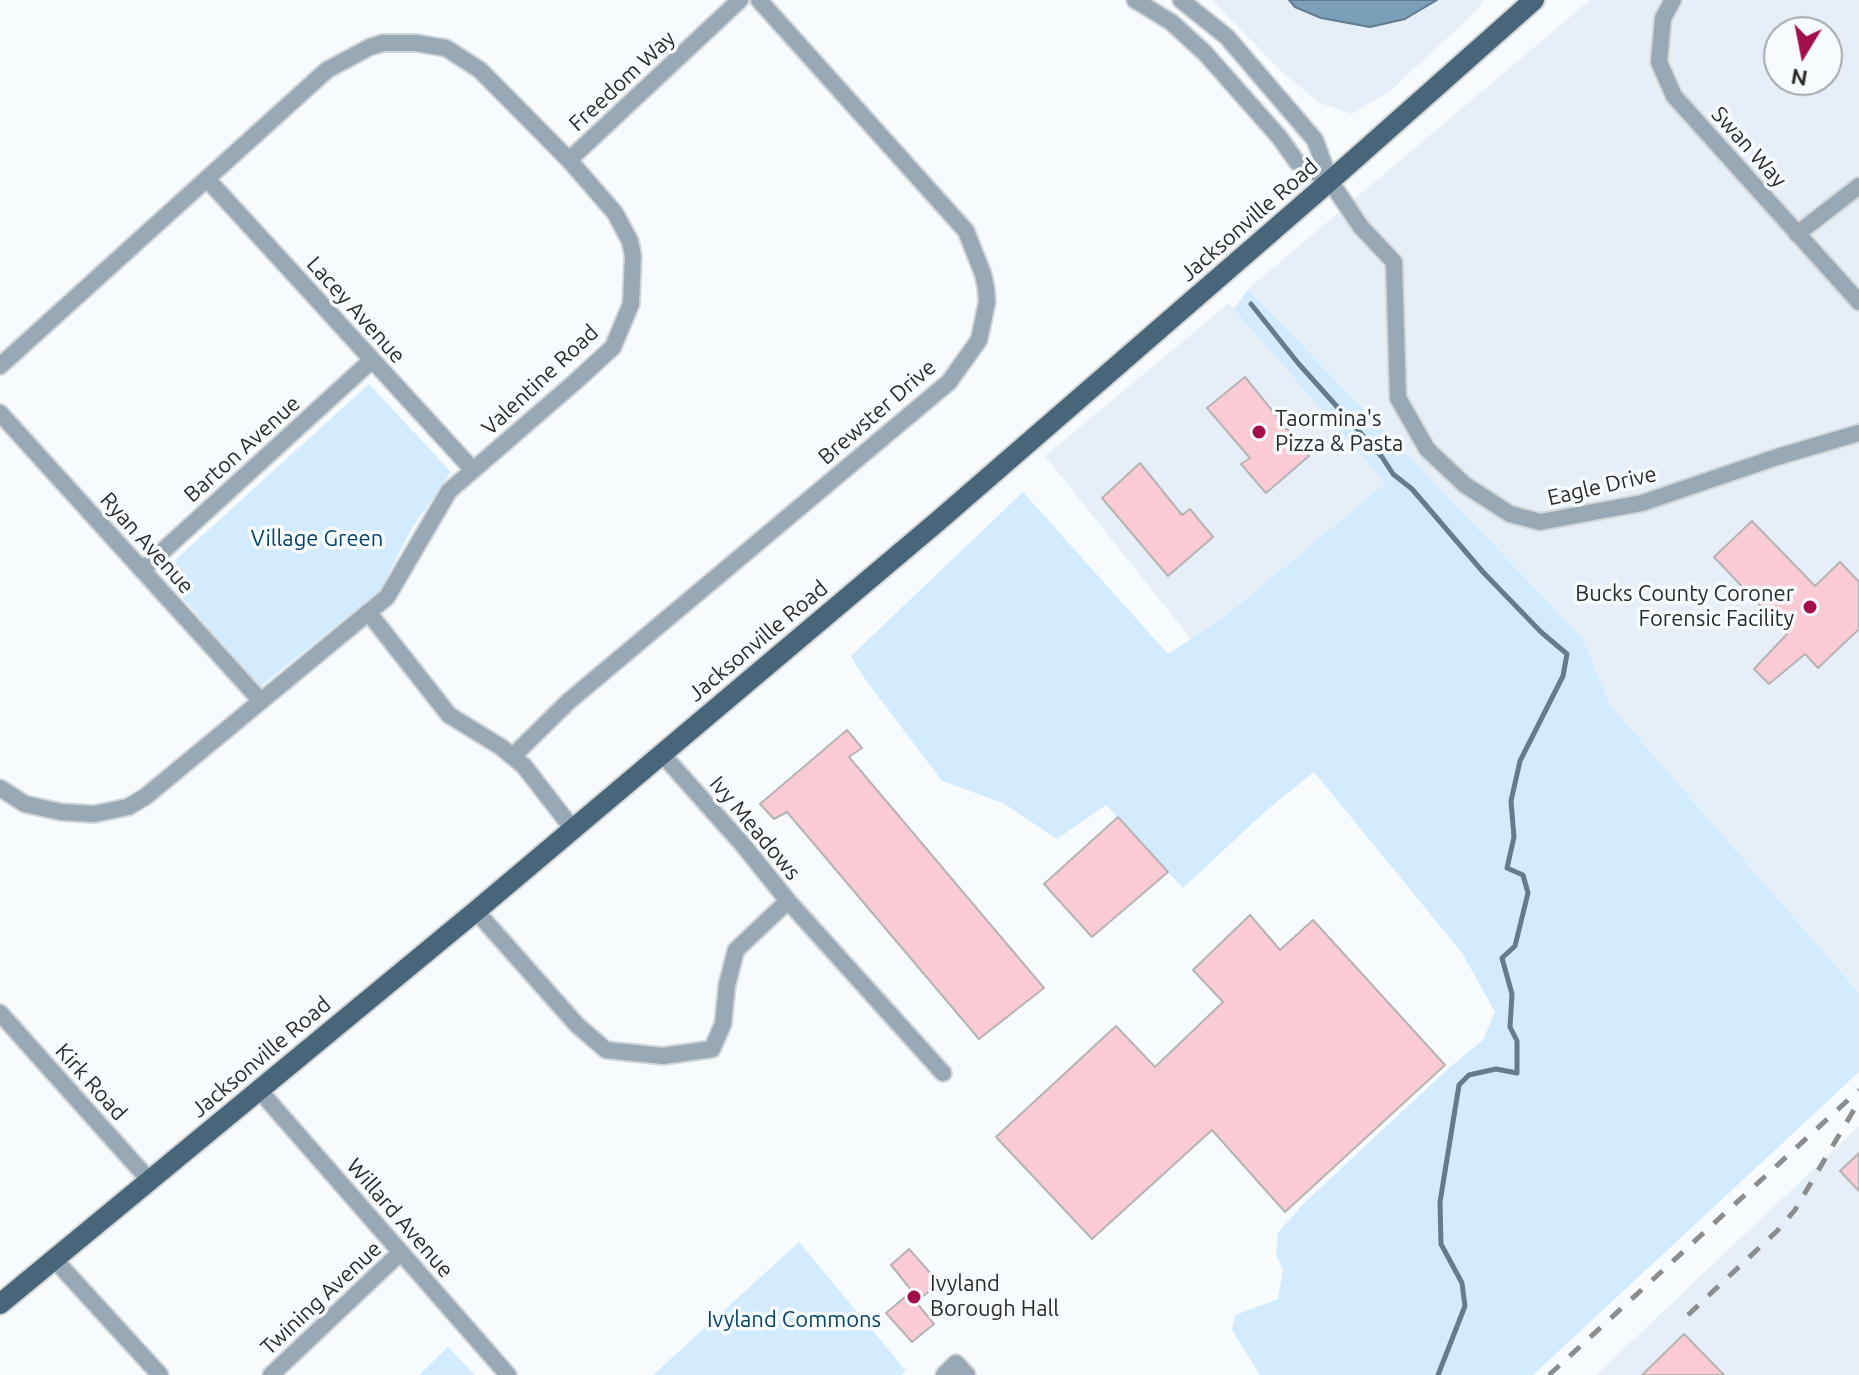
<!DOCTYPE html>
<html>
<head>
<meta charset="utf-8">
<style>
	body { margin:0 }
	#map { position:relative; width:1859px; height:1375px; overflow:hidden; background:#f7fbfd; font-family:Ubuntu,sans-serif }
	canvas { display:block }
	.north { position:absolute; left:1763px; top:16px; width:80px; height:80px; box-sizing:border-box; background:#f7fbfd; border:2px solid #a5a8a9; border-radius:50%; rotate:190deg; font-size:22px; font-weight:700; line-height:32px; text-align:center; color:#2a2b2c }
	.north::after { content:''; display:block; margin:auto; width:28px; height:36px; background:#a30e4d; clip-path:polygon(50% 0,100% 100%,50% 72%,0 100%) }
</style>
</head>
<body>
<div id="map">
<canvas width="1859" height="1375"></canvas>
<div class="north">N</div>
</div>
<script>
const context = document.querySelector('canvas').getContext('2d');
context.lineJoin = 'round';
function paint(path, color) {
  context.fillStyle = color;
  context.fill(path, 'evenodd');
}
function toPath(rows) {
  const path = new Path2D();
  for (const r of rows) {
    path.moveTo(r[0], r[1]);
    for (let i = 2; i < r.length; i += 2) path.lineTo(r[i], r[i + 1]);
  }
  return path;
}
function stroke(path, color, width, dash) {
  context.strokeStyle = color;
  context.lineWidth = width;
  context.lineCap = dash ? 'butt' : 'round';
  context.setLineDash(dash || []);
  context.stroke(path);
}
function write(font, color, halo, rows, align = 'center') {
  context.font = font + ' Ubuntu,sans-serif';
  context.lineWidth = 7;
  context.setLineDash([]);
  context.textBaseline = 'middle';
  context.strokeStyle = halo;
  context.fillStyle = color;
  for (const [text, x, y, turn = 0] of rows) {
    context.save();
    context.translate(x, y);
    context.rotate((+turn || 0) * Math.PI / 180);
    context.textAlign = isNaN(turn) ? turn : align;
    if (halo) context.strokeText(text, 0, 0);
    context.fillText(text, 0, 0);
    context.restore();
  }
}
paint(toPath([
	[1212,0,1484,0,1474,13,1390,91,1352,114,1320,103,1284,74],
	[1590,0,1859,0,1859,993,1610,705,1582,637,1248,289],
	[1779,32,1827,32,1827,80,1779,80],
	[1229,303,1387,483,1224,617,1191,639,1045,456],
	[1859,1126,1859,1375,1596,1375,1652,1322]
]), '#e6eff7');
paint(toPath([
	[1248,289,1582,637,1610,705,1859,993,1859,1072,1533,1375,1260,1375,1232,1330,1235,1315,1278,1299,1283,1270,1276,1254,1278,1233,1303,1204,1450,1067,1483,1040,1495,1012,1462,953,1314,772,1268,809,1183,888,1106,805,1057,839,1003,803,942,781,865,679,851,656,1023,492,1168,654,1224,617,1386,483,1234,309],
	[369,384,451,472,412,528,380,590,260,687,161,573],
	[799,1242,906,1371,901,1375,653,1375],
	[448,1347,475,1375,419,1375]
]), '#d3ebfe');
const water = toPath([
	[1289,0,1437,0,1405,19,1370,27,1321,18,1295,7,1289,0]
]);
paint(water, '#7c9fb9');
stroke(water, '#637c8f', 2);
stroke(toPath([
	[1251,304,1298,363,1382,457,1393,474,1412,489,1483,572,1541,632,1567,654,1563,676,1520,761,1511,801,1514,837,1507,868,1523,875,1528,893,1515,946,1502,958,1512,994,1510,1027,1517,1041,1517,1073,1496,1069,1469,1075,1459,1085,1440,1202,1441,1244,1462,1283,1465,1306,1438,1375]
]), '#637c8f', 5);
const building = toPath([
	[1245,377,1309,456,1266,493,1241,464,1250,458,1207,408,1245,377],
	[1140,463,1182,515,1190,509,1213,537,1168,576,1102,498,1140,463],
	[1752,521,1815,586,1840,562,1859,582,1859,629,1818,668,1805,654,1769,684,1754,669,1787,634,1714,557,1752,521],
	[847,730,862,748,849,757,1044,988,979,1039,787,812,774,819,760,804,847,730],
	[1118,817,1168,872,1092,937,1044,884,1118,817],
	[1250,915,1280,950,1313,920,1445,1065,1285,1212,1212,1130,1092,1239,996,1137,1116,1026,1155,1067,1223,1002,1193,970,1250,915],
	[1859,1153,1859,1191,1840,1171,1859,1153],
	[909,1249,939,1283,916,1302,934,1324,912,1342,886,1313,912,1291,891,1265,909,1249],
	[1684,1334,1724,1375,1642,1375,1684,1334]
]);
paint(building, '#facbd4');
stroke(building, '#b6b3b3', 2);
const minor = toPath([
	[1135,0,1171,22,1205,53,1280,138,1297,162,1330,181],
	[1181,0,1227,37,1315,140,1330,181,1361,227,1394,262,1398,398,1427,449,1465,485,1510,514,1540,522,1642,503,1777,457,1859,433],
	[1673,0,1663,18,1659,62,1674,96,1859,302],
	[569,160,740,0],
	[207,179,473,470],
	[1797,234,1859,186],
	[0,366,327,70,370,47,383,43,416,43,446,48,480,70,569,160,615,213,630,241,633,256,631,304,613,347,575,382,449,491,387,597,145,797,128,807,94,814,61,812,25,804,0,788],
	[0,413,261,701],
	[142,570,372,360],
	[368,612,449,715,501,747,524,766,572,828],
	[513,756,569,701,949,382,979,340,987,302,986,288,983,274,966,231,759,0],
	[788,901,943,1073],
	[476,911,577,1025,606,1050,663,1056,712,1049,723,1024,727,985,736,950,788,901,744,846,662,754],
	[0,1013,150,1181],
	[259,1090,508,1375],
	[55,1260,160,1375],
	[271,1375,401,1252],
	[944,1375,956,1363,967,1375]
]);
const major = toPath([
	[0,1304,476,911,937,522,1330,181,1534,0]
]);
stroke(minor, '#d2d6d7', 20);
stroke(major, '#d2d6d7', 24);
stroke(minor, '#99a8b5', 16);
stroke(major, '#49657a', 20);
stroke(toPath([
	[1688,1315,1778,1230,1795,1210,1855,1108],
	[1549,1375,1859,1090]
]), '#8a8c8e', 5, [14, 14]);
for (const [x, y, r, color] of [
	[1259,432,8,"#a30e4d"],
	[1810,607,8,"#a30e4d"],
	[914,1297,8,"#a30e4d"]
]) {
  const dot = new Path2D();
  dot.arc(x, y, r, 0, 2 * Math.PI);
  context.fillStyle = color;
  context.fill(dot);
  stroke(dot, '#f7fbfd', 3);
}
write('22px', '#2a2b2c', '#f7fbfd', [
	["Freedom Way",622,81,-43],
	["Swan Way",1749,147,48],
	["Jacksonville Road",1249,220,-41],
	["Lacey Avenue",356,310,48],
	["Valentine Road",540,380,-43],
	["Brewster Drive",877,412,-41],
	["Barton Avenue",242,449,-42],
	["Eagle Drive",1602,486,-13],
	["Ryan Avenue",147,543,48],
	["Jacksonville Road",758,641,-40],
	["Ivy Meadows",755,828,50],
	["Jacksonville Road",261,1057,-40],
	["Kirk Road",91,1082,48],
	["Willard Avenue",400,1218,49],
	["Twining Avenue",321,1298,-43]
]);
write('22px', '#2a2b2c', '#f7fbfd', [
	["Taormina's",1275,419],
	["Pizza & Pasta",1275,444],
	["Bucks County Coroner",1794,594,"right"],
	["Forensic Facility",1794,619,"right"],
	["Ivyland",930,1284],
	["Borough Hall",930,1309]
], 'left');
write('22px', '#034468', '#f7fbfd', [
	["Village Green",317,539],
	["Ivyland Commons",794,1320]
]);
</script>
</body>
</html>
